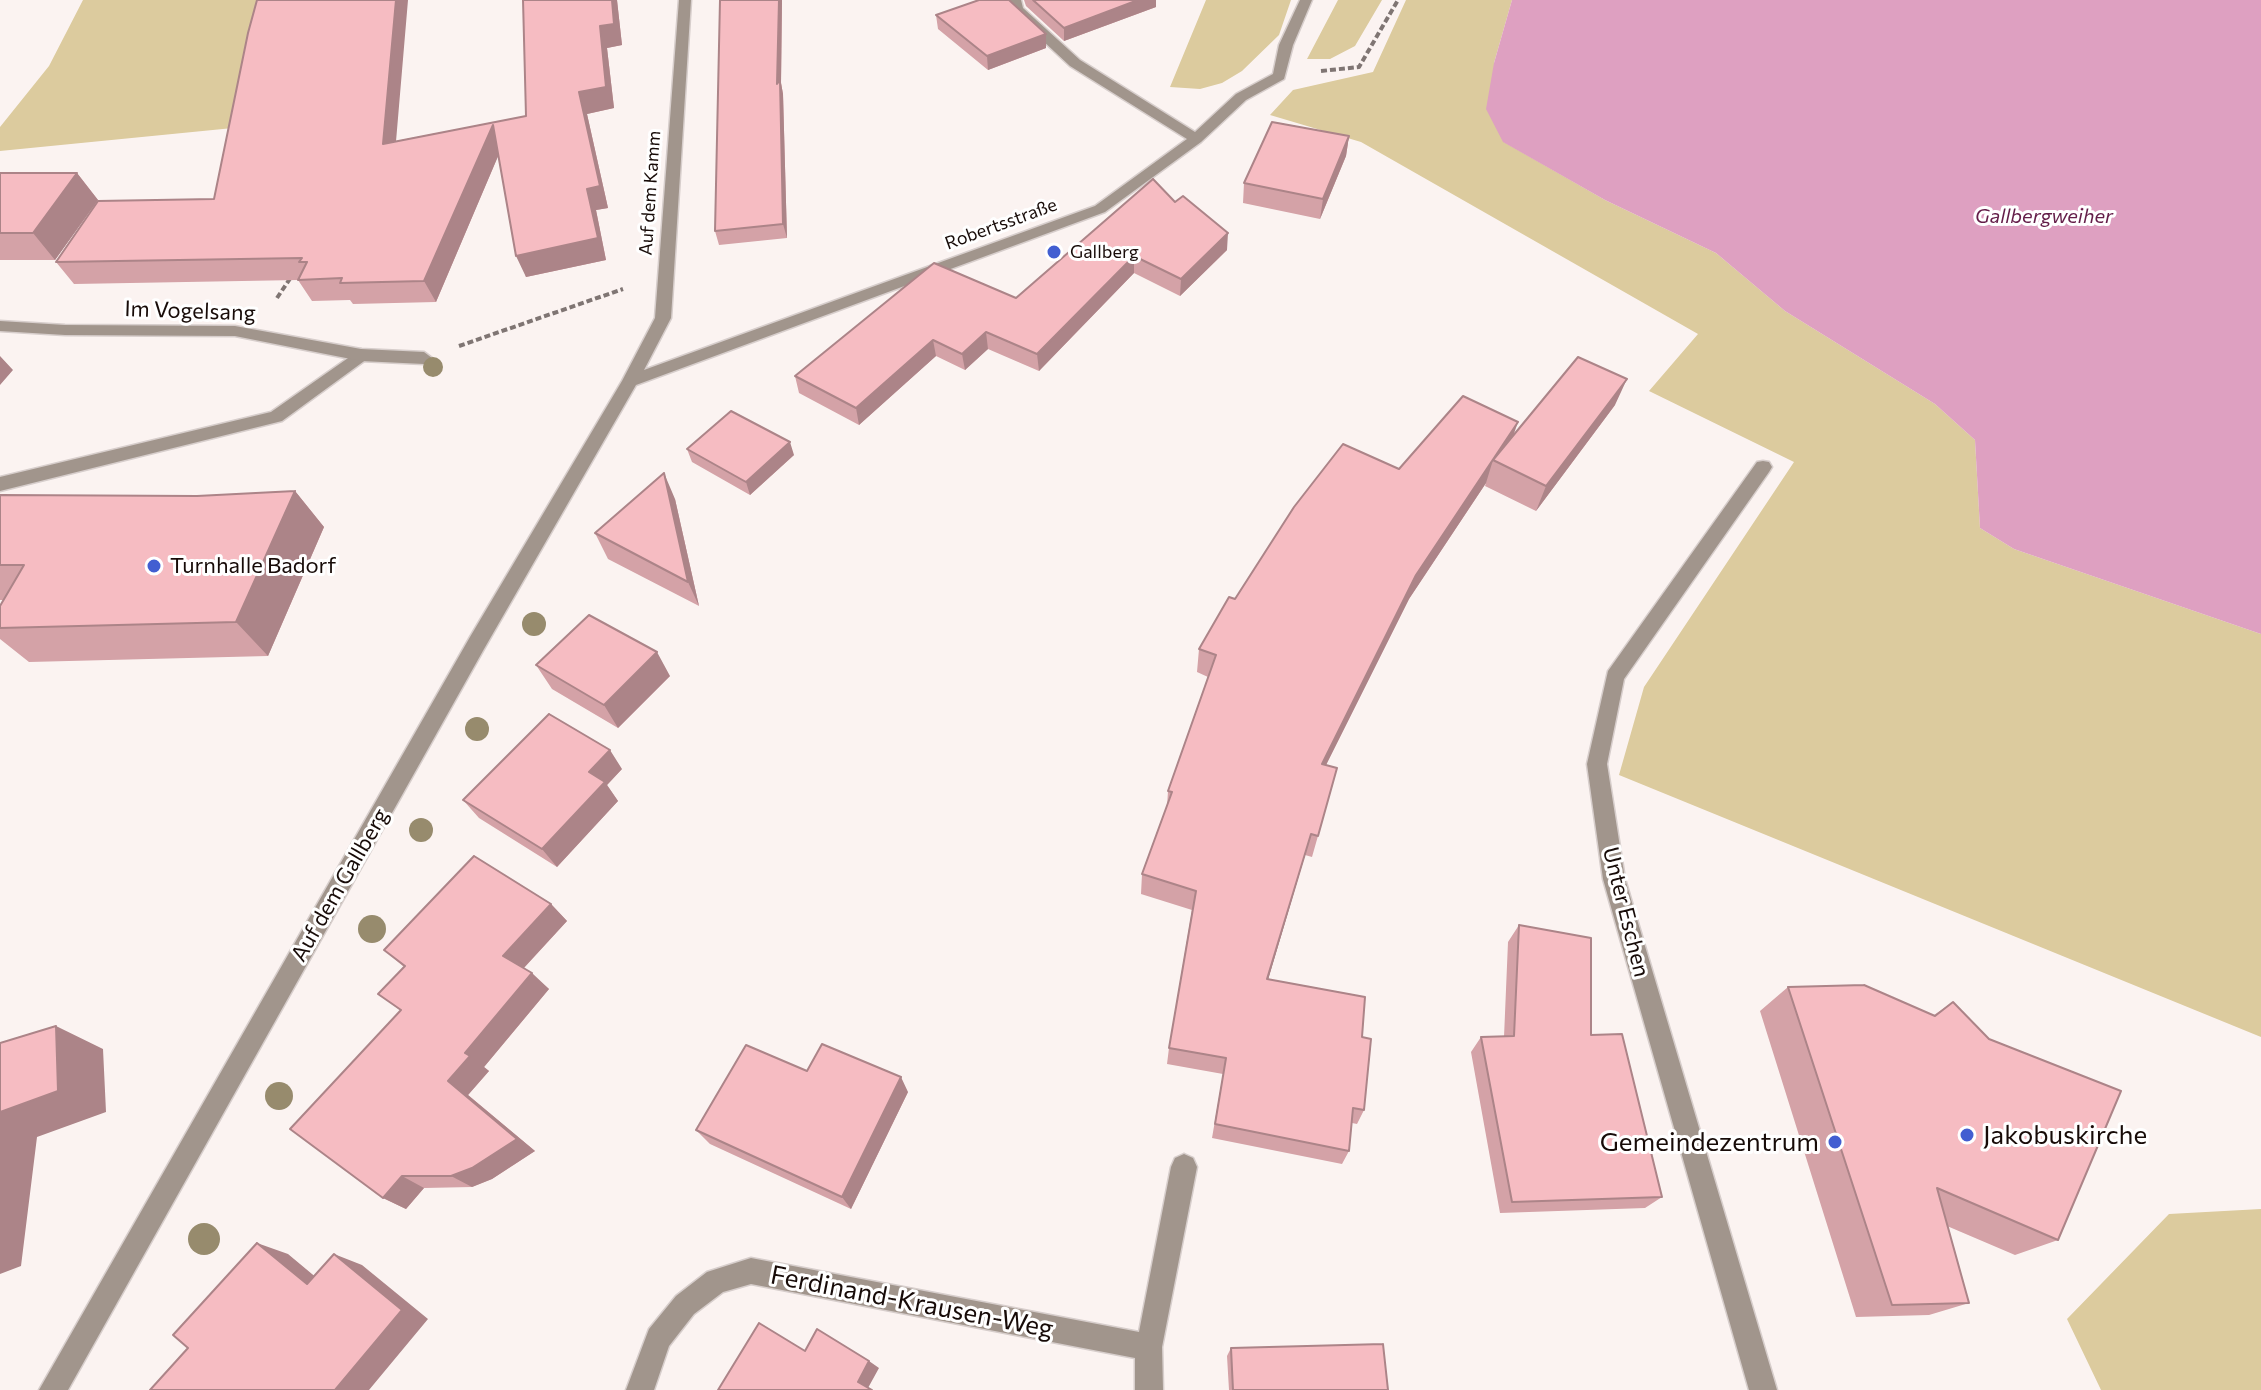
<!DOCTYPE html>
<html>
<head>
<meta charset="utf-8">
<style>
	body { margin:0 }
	canvas { display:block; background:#fbf3f1 }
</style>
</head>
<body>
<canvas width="2261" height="1390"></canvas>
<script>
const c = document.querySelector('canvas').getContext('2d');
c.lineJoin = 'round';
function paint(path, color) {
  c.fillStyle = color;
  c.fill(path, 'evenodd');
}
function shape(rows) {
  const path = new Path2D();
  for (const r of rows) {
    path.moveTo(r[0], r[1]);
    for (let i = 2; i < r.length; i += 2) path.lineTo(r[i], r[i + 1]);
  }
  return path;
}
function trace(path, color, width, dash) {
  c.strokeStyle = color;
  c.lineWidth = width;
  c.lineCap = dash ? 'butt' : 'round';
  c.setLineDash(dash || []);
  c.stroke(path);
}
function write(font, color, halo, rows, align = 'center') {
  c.font = font + ' Commissioner,sans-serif';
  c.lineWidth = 6;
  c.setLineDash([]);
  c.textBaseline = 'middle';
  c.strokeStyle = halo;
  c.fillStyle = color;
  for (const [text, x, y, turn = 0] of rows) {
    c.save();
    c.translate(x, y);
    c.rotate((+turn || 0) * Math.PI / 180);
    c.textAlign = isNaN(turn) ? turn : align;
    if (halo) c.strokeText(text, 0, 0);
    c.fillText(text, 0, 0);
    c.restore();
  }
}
paint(shape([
	[83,0,257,0,233,128,0,151,0,127,49,66],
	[1206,0,1291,0,1279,35,1242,71,1222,83,1200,89,1170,87],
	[1338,0,1382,0,1355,46,1330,59,1307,59],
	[1406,0,1512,0,1494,63,1504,142,1605,200,1716,253,1785,311,1935,404,1975,440,1980,528,2014,549,2261,634,2261,1037,1619,775,1644,687,1794,462,1649,391,1698,334,1361,142,1270,115,1293,90,1373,72],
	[2261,1209,2261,1390,2101,1390,2067,1319,2169,1214]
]), '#dccb9e');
paint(shape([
	[1512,0,2261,0,2261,634,2014,549,1980,528,1975,440,1935,404,1785,311,1716,253,1605,200,1503,142,1486,109,1494,63]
]), '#dea0c1');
const lane = shape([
	[361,349,369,355,367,359,282,421,0,491,0,477,271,412,361,349]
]);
const street = shape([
	[679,0,691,0,671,318,644,370,1095,206,1187,139,1070,66,1012,12,1009,0,1021,0,1023,8,1080,60,1195,132,1236,94,1273,74,1279,45,1300,0,1312,0,1293,45,1284,79,1246,100,1201,142,1105,212,636,385,484,649,68,1390,39,1390,470,637,622,381,655,318,679,0],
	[0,321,65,325,235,326,361,349,424,352,432,358,424,364,361,361,235,336,65,335,0,331,0,321],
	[1763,461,1769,462,1772,467,1769,472,1624,679,1607,764,1625,879,1777,1390,1749,1390,1603,879,1587,764,1608,671,1757,462,1763,461],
	[1184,1154,1193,1158,1197,1167,1162,1347,1163,1390,1135,1390,1135,1358,751,1284,723,1292,694,1314,669,1346,654,1390,626,1390,649,1329,676,1296,707,1272,751,1258,1139,1332,1171,1167,1175,1158,1184,1154]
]);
trace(lane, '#d7cecc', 3);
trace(street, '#d7cecc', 3);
trace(shape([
	[1321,71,1359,67,1398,0],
	[277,298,291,277],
	[459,346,623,289]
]), '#7f7573', 4, [6, 3]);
paint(lane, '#a1958c');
paint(street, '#a1958c');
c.fillStyle = '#978b6d';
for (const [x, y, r] of [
	[433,367,10],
	[534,624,12],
	[477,729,12],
	[421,830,12],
	[372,929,14],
	[279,1096,14],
	[204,1239,16]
]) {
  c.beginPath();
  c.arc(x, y, r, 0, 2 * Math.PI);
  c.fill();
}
paint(shape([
	[523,0,617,0,622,45,607,48,614,108,587,114,608,208,596,210,606,260,526,277,498,156,436,302,353,304,350,300,312,301,298,280,74,284,56,262,214,199,396,141,526,116],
	[782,0,781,83,783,94,787,238,719,245,715,231],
	[1024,0,1156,0,1156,7,1064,41,1026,6],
	[936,15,1046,48,988,70,938,29],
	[1349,136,1346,156,1320,219,1243,203,1244,183],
	[0,173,77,173,98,200,55,260,0,260],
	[1175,202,1227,250,1180,296,1134,273,1039,371,988,349,965,370,936,356,859,425,799,393,795,376,1016,298],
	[1615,405,1536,511,1485,486,1486,483,1409,599,1326,765,1331,790,1312,857,1305,855,1268,979,1362,1037,1364,1110,1357,1124,1352,1123,1349,1151,1342,1164,1212,1138,1223,1074,1167,1064,1169,1048,1192,910,1141,894,1142,874,1167,807,1168,791,1208,677,1197,672,1199,649,1235,599,1399,469],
	[687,449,794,455,750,495,692,462],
	[295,491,324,527,268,656,29,662,0,639,0,606,4,600,0,600,0,495,197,496],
	[675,499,699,606,608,559,595,533],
	[536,665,670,676,618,728,552,689],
	[622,769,607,785,618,801,557,867,479,818,463,800],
	[551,904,567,921,524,968,549,989,484,1067,489,1071,468,1095,535,1151,492,1179,472,1187,424,1188,406,1209,383,1198,400,1010,378,994,404,967,384,950],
	[1519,925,1591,1035,1662,1197,1645,1208,1500,1213,1471,1052,1481,1037,1504,1037,1508,942],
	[1788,987,1934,1015,1953,1002,2058,1240,2015,1255,1947,1226,1969,1303,1929,1315,1856,1317,1760,1011],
	[807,1071,908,1092,851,1209,710,1144,696,1130],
	[1231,1348,1388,1390,1229,1390,1227,1356]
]), '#d4a2a7');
paint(shape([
	[396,0,408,0,394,165,383,144],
	[612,0,617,0,622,45,607,48,614,108,587,114,608,208,596,210,606,260,526,277,516,256,587,189,579,92,600,26],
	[779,0,782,0,781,83,783,94,787,238,783,224,777,84],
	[1138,0,1156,0,1156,7,1064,41,1064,28],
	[1046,34,1046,48,988,70,987,56],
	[493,125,502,147,436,302,424,281],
	[1349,136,1346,156,1320,219,1323,199],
	[77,173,98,200,55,260,33,233],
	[1228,233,1227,250,1180,296,1181,279],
	[1134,256,1134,273,1039,371,1037,354],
	[986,332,988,349,965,370,962,354],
	[933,340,936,356,859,425,856,408],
	[0,356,13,370,0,385],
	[1627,379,1615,405,1536,511,1546,486],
	[1518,422,1509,448,1493,460,1486,483,1409,599,1316,785,1322,764,1416,575],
	[790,442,794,455,750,495,746,482],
	[664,473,675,499,699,606,688,582],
	[295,491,324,527,268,656,236,622],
	[657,652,670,676,618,728,604,705],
	[610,750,622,769,607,785,618,801,557,867,542,849,589,772],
	[1311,834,1305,855,1263,997,1267,979],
	[551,904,567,921,520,972,503,956],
	[532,973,549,989,484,1067,489,1071,468,1095,535,1151,492,1179,472,1187,451,1176,448,1081,465,1053],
	[56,1026,103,1049,106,1112,37,1137,21,1266,0,1274,0,1112],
	[901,1077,908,1092,851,1209,842,1197],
	[402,1176,424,1188,406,1209,383,1198],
	[257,1243,288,1254,336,1294,307,1284],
	[334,1254,362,1265,428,1319,369,1390,335,1390],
	[869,1361,879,1368,868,1388,858,1382]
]), '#ac8488');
const building = shape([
	[257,0,396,0,383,144,526,116,523,0,612,0,614,24,600,26,606,87,579,92,600,186,587,189,598,238,516,256,493,125,424,281,340,283,342,278,298,280,307,262,299,262,302,258,56,262,98,201,214,199,248,33,257,0],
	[720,0,779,0,777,84,780,80,783,224,715,231,720,0],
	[979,0,1009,0,1046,34,987,56,936,15,979,0],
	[1033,0,1138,0,1064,28,1033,0],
	[1272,122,1349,136,1323,199,1244,183,1272,122],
	[0,173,77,173,33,233,0,233,0,173],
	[1153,179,1175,202,1183,196,1228,233,1181,279,1134,256,1037,354,986,332,962,354,933,340,856,408,795,376,934,263,1016,298,1153,179],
	[1578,357,1627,379,1546,486,1493,460,1578,357],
	[1463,396,1518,422,1416,575,1322,764,1337,768,1318,836,1311,834,1267,979,1365,997,1362,1037,1371,1039,1364,1110,1353,1108,1349,1151,1215,1124,1226,1058,1169,1048,1196,891,1142,874,1172,792,1168,791,1216,655,1199,649,1229,597,1235,599,1294,507,1343,444,1399,469,1463,396],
	[731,411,790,442,746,482,687,449,731,411],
	[664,473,688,582,595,533,664,473],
	[295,491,236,622,0,628,0,606,24,565,0,565,0,495,197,496,295,491],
	[589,615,657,652,604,705,536,665,589,615],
	[549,714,610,750,589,772,605,782,542,849,463,800,549,714],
	[474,856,551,904,503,956,532,973,465,1053,470,1056,448,1081,517,1139,472,1168,451,1176,402,1176,383,1198,290,1129,401,1010,378,994,405,966,384,950,474,856],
	[1519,925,1591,938,1591,1035,1622,1034,1662,1197,1512,1202,1481,1037,1514,1036,1519,925],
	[1864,985,1935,1016,1953,1002,1989,1039,2121,1091,2058,1240,1937,1188,1969,1303,1892,1305,1788,987,1864,985],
	[56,1026,58,1091,0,1112,0,1043,56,1026],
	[822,1044,901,1077,842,1197,696,1130,746,1045,807,1071,822,1044],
	[257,1243,307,1284,334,1254,402,1310,335,1390,150,1390,188,1348,173,1335,257,1243],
	[759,1323,805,1351,817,1329,869,1361,858,1382,872,1390,718,1390,759,1323],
	[1383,1344,1388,1390,1233,1390,1231,1348,1383,1344]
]);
paint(building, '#f6bcc2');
trace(building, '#ac8488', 2);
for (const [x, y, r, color] of [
	[1054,252,8,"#425ed1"],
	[154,566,8,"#425ed1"],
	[1967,1135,8,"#425ed1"],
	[1835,1142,8,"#425ed1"]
]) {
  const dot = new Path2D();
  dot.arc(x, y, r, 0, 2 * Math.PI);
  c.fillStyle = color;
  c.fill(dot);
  trace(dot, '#fff', 3);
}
write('18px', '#170b08', '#fff', [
	["Auf dem Kamm",650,193,-86],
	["Robertsstraße",1001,224,-20]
]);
write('18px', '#170b08', '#fff', [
	["Gallberg",1070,252]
], 'left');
write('italic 20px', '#641d49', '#fff', [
	["Gallbergweiher",2044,216]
]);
write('22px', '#170b08', '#fff', [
	["Im Vogelsang",190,311,2],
	["Auf dem Gallberg",340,885,-60],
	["Unter Eschen",1626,912,76]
]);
write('22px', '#170b08', '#fff', [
	["Turnhalle Badorf",170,566]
], 'left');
write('26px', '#170b08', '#fff', [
	["Jakobuskirche",1983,1135],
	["Gemeindezentrum",1819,1142,"right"]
], 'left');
write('26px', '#170b08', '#fff', [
	["Ferdinand-Krausen-Weg",912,1302,11]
]);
</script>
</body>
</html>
